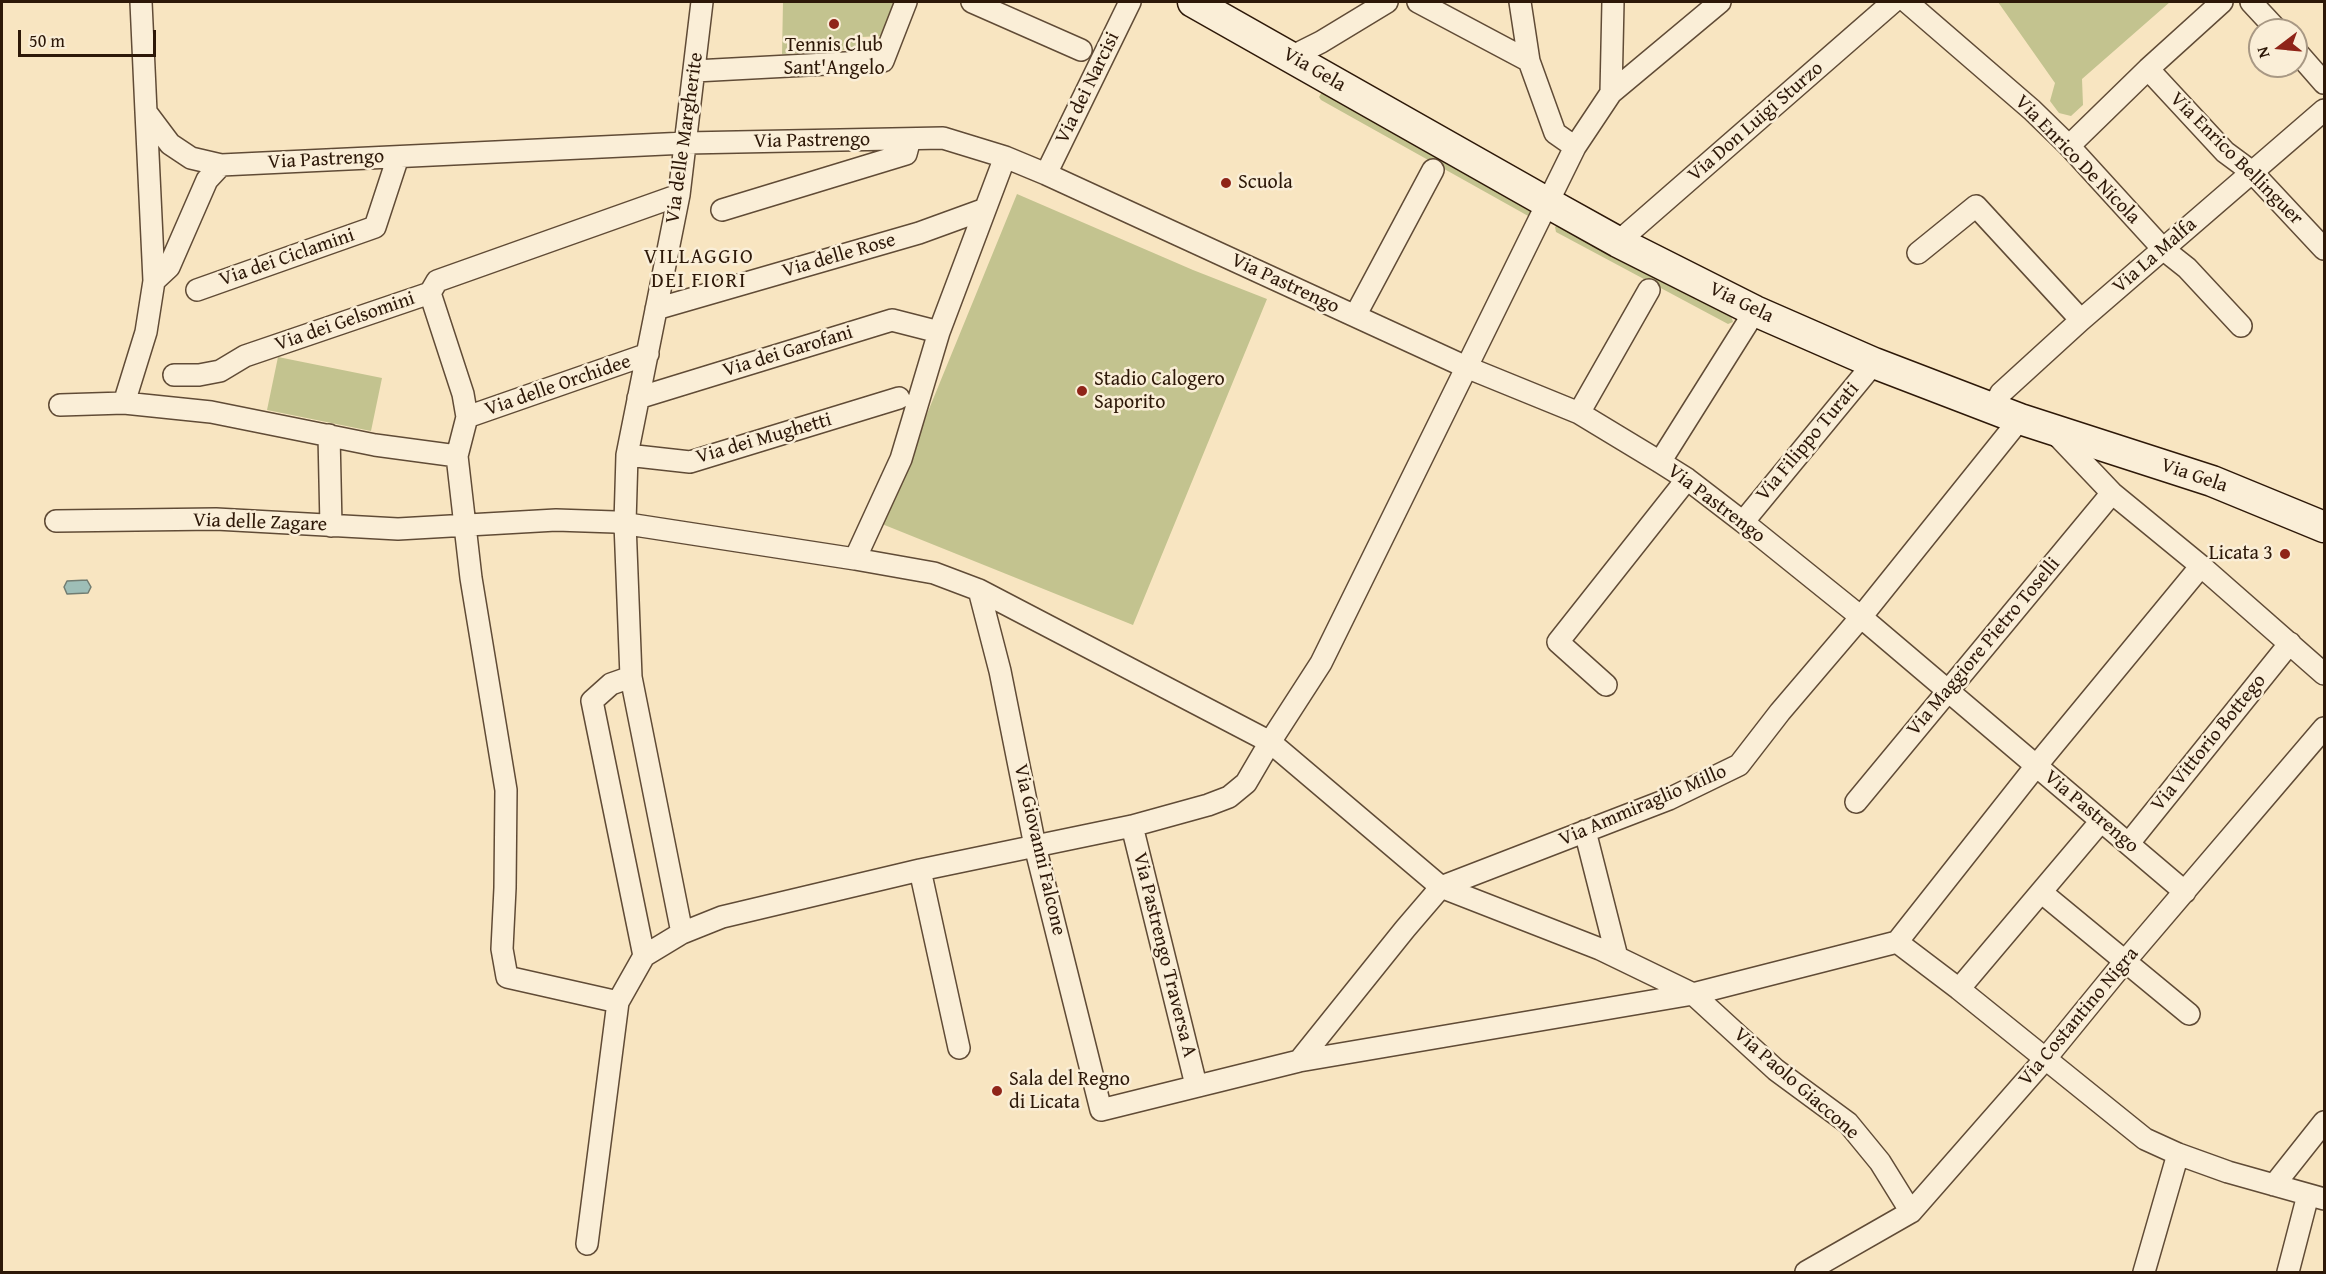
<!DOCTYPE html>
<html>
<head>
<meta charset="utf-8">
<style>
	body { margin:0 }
	#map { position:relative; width:2326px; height:1274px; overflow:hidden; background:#f8e5c1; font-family:"Gentium Book Plus",serif }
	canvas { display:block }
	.frame { position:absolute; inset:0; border:3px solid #2d1808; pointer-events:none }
	.north { position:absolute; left:2248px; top:18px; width:60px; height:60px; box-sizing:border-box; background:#faeed7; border:2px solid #a89884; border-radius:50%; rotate:254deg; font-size:16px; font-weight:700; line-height:24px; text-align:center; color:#2d1808 }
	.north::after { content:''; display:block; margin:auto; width:21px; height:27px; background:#8f2418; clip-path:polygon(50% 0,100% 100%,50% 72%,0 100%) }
	.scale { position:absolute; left:18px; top:30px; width:138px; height:27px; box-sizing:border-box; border:3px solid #2d1808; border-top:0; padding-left:8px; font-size:18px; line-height:21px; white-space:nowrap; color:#2d1808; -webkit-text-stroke:4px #faeed7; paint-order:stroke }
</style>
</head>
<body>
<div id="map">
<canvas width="2326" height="1274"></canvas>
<div class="frame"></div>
<div class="north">N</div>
<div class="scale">50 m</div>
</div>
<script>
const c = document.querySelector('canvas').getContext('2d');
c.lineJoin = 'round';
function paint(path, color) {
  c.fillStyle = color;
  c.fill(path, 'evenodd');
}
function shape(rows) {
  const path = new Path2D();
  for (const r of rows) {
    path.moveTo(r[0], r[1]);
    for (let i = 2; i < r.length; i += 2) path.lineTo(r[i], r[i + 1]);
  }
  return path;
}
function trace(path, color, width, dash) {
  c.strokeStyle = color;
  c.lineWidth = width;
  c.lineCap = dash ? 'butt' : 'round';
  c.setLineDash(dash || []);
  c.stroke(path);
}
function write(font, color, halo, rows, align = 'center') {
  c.font = font + ' "Gentium Book Plus",serif';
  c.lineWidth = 5;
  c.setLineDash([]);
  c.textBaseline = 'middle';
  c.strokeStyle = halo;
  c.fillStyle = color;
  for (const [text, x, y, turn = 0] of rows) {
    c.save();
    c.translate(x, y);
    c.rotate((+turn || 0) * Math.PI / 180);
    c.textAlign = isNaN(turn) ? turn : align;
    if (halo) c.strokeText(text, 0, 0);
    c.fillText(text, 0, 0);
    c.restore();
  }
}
paint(shape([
	[783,2,896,2,880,36,862,37,862,49,782,54],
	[1998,2,2170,2,2082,79,2083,105,2071,116,2059,113,2050,101,2055,83],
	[1322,92,1534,210,1530,217,1321,100,1319,97],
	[1017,194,1193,270,1267,299,1133,625,882,524],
	[1557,225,1731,316,1733,322,1728,324,1556,232,1555,227],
	[278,357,382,378,371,431,267,410]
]), '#c3c38f');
const water = shape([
	[87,580,91,587,88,593,67,594,64,587,67,581,87,580]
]);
paint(water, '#9ebeb7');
trace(water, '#717c71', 1.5);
const minor = shape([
	[141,2,146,112,170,144,191,158,221,165,686,143,943,138,1005,157,1046,174,1466,367,1579,413,1660,462,1687,479,1743,522,1861,617,2185,892],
	[972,2,1081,50],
	[1418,2,1529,61],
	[1520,2,1529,61,1555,133,1575,147],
	[1907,2,2032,110,2069,146,2163,249,2187,268,2241,326],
	[2251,2,2277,30],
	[2296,51,2324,83],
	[1291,57,1321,42,1387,2],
	[2148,69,2225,152,2252,172,2324,249],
	[695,71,883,61,906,2],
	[1611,93,1613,2],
	[2069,146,2148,69,2222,2],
	[1046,174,1130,2],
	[722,210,906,154,910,139],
	[1618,242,1893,2],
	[1918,253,1976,206,2081,320],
	[154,281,169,267,207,180,221,165],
	[197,290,375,227,398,157],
	[430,293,463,394,467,417,457,456,471,578,506,790,505,888,502,949,507,977,618,1002],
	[656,309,919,233,985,209],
	[1355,316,1433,170],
	[174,375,199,375,220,371,245,356,430,293,437,281,679,195],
	[638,398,892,320,939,332],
	[124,403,146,332,154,281,146,112],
	[60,405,124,403,211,412,375,445,457,456],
	[1993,408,2001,393,2081,320,2324,110],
	[1579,413,1649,290],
	[467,417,648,354],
	[2054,432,2112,493,2201,566,2324,674],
	[329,435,331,526],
	[627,455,690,462,899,398],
	[1660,462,1755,311],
	[56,521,216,519,398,529,556,520,615,522,855,559,934,573,979,590,1270,742,1441,887,1600,949,1693,994,1776,1070,1848,1123,1880,1162,1911,1212],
	[1743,522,1874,363],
	[855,559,901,459,939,332,1005,157],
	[979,590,1000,671,1035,846,1101,1110,1299,1061,1693,994,1897,942,1959,989,2145,1139,2178,1154,2228,1172,2324,1199],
	[631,677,611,684,592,701,644,956],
	[1606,685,1558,642,1687,479],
	[1856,802,2112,493],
	[1132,826,1196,1085],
	[1585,831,1617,957],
	[2129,843,2290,643],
	[920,870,959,1048],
	[2041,892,2189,1014],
	[682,933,631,677,625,523,627,455,679,195,702,2],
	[1897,942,2036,766,2201,566],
	[1959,989,2101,821],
	[1299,1061,1405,929,1441,887,1669,799,1739,765,1780,712,1861,617,2020,419],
	[2274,1185,2324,1122],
	[587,1244,618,1002,644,956,682,933,722,917,920,870,1132,826,1208,805,1229,797,1246,783,1270,742,1321,663,1575,147,1611,93,1720,2],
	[1806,1272,1911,1212,2046,1058,2126,960,2324,728],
	[2144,1272,2178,1154],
	[2288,1272,2308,1195]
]);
const secondary = shape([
	[1193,2,1548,203,1618,242,1755,311,1874,363,2020,419,2212,481,2324,527]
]);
trace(minor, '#604b36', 24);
trace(secondary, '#2d1808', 33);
trace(minor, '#faeed7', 21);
trace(secondary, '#faeed7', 30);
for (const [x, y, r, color] of [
	[834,24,6,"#8f2418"],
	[1226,183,6,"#8f2418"],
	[1082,391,6,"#8f2418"],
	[2285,554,6,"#8f2418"],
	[997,1091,6,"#8f2418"]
]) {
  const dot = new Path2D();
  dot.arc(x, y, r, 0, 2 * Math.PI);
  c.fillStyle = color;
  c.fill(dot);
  trace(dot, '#faeed7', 2);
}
write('20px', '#2d1808', '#faeed7', [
	["Tennis Club",834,46,"center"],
	["Sant'Angelo",834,69,"center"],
	["Scuola",1238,183],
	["Stadio Calogero",1094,380],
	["Saporito",1094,403],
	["Licata 3",2273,554,"right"],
	["Sala del Regno",1009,1080],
	["di Licata",1009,1103]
], 'left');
write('20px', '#2d1808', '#faeed7', [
	["Via Gela",1314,70,30],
	["Via dei Narcisi",1088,88,-64],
	["Via Don Luigi Sturzo",1756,122,-41],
	["Via delle Margherite",685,138,-82],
	["Via Pastrengo",812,141,-1],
	["Via Enrico Bellinguer",2236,159,45],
	["Via Pastrengo",326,160,-3],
	["Via Enrico De Nicola",2077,160,46],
	["Via delle Rose",839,256,-16],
	["Via La Malfa",2155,256,-41],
	["Via dei Ciclamini",287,258,-19],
	["Via Pastrengo",1285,284,25],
	["Via Gela",1741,303,26],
	["Via dei Gelsomini",345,322,-19],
	["Via dei Garofani",788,352,-17],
	["Via delle Orchidee",558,386,-19],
	["Via dei Mughetti",764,439,-16],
	["Via Filippo Turati",1808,442,-50],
	["Via Gela",2194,476,19],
	["Via Pastrengo",1716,504,37],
	["Via delle Zagare",260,523,2],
	["Via Maggiore Pietro Toselli",1984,647,-50],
	["Via Vittorio Bottego",2209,743,-51],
	["Via Ammiraglio Millo",1643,806,-23],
	["Via Pastrengo",2091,812,40],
	["Via Giovanni Falcone",1039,850,77],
	["Via Pastrengo Traversa A",1164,955,76],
	["Via Costantino Nigra",2079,1017,-50],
	["Via Paolo Giaccone",1796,1084,41]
]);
c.letterSpacing = '1.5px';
write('21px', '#2d1808', '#faeed7', [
	["VILLAGGIO",699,258],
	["DEI FIORI",699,282]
]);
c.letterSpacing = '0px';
</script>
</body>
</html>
